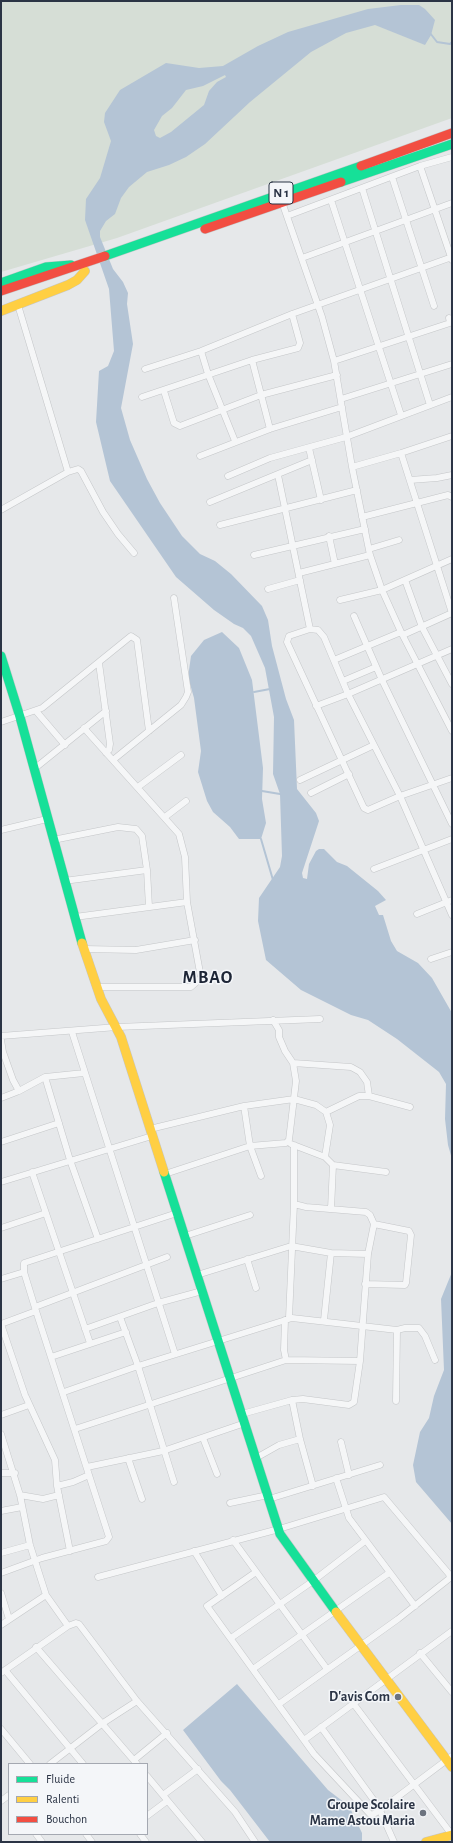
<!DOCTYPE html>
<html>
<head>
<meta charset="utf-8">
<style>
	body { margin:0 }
	#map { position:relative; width:453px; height:1843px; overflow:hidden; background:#e6e8ea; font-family:"Alegreya Sans",sans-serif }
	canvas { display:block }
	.frame { position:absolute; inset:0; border:2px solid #2b3445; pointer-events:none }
	.legend { position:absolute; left:8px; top:1763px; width:140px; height:72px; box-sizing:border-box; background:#f4f6f9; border:1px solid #a4a8b1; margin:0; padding:5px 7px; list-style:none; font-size:12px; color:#2b3445 }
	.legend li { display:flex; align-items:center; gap:8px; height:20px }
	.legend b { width:20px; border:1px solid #a4a8b1 }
</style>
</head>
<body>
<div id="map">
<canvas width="453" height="1843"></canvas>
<div class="frame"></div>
<ul class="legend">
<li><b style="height:5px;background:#16e098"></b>Fluide</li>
<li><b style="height:5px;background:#ffcf43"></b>Ralenti</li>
<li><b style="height:5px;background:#f24e42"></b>Bouchon</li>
</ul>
</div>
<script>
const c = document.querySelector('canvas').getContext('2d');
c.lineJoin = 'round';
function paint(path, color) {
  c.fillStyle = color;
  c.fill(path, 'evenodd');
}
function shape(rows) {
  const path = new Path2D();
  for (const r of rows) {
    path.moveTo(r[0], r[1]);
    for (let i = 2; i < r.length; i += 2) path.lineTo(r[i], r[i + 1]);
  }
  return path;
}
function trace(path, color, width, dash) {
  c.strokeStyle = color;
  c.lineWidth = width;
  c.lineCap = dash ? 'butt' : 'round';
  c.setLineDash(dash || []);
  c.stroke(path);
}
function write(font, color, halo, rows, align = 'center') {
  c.font = font + ' "Alegreya Sans",sans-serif';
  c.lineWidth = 3;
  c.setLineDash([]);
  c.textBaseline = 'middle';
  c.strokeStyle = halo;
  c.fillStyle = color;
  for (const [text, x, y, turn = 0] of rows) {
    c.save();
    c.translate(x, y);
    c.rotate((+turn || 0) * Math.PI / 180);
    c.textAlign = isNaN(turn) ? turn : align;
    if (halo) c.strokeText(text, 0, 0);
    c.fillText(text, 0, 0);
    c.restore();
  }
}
paint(shape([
	[1,1,452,1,452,118,117,238,1,272]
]), '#d6ded6');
paint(shape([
	[401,5,419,5,425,9,435,20,431,35,425,45,375,25,346,33,311,52,250,102,205,144,186,157,169,165,147,172,129,187,121,198,115,214,106,221,100,231,100,237,113,269,123,282,128,293,127,304,133,344,121,408,130,440,147,479,160,503,182,536,200,554,215,561,231,574,262,606,268,620,272,646,286,699,294,720,297,789,316,813,319,821,302,873,303,878,307,879,309,864,316,851,319,849,324,849,337,862,347,866,378,891,386,900,375,906,379,915,383,915,391,941,397,951,418,963,432,978,452,1013,452,1159,448,1145,445,1119,446,1084,439,1072,397,1039,368,1020,351,1015,301,990,266,960,258,921,259,898,280,867,282,856,280,794,273,774,274,717,265,668,251,636,243,628,234,624,214,610,176,577,110,481,96,422,99,371,108,366,114,351,109,289,85,220,86,199,100,178,111,141,104,122,105,113,120,90,166,63,199,68,223,66,258,46,288,32,368,9],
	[225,75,226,77,217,82,209,91,204,105,171,132,160,138,156,136,154,130,162,116,172,108,186,90,203,86],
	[222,632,239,648,252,680,263,768,262,799,266,823,261,839,239,839,230,827,213,812,207,801,198,772,201,751,194,698,188,677,191,656,204,640],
	[452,1272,452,1524,416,1482,413,1465,420,1432,429,1418,434,1396,444,1370,441,1299],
	[237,1684,328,1790,349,1806,362,1833,362,1842,270,1842,230,1790,221,1781,183,1730]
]), '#b4c4d5');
trace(shape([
	[430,33,437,42,450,44,452,42],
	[254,692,270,689],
	[262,791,280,794],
	[261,839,273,880]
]), '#b4c4d5', 2);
const street = shape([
	[420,166,452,260],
	[392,177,434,306],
	[362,188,430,405],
	[331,200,401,415],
	[282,202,322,317,334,361,352,467,370,555,382,590,401,632,452,731],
	[287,216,420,166,452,157],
	[302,258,452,203],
	[18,305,68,472],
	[201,351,208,374,235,441],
	[252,360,270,429],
	[334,361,450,323,449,318],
	[145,369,201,351,292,314,452,257],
	[164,391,174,423,180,426,261,395,337,375],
	[142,397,252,360,298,348,300,343,292,314],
	[341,399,452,364],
	[309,448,321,500],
	[401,453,452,613],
	[200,456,270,429,342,407],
	[352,467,401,453,452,436],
	[278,475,310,629,318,630,324,637,348,694,400,796,452,915],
	[228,476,270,458,346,437,452,397],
	[410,480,437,478,452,475],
	[210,502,312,460],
	[1,510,68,472,78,469,81,471,103,512,118,534,134,553],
	[362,517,448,495,452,497],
	[220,525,357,490],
	[329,536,335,564],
	[369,549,399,540],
	[254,555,365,529],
	[299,573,370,555],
	[405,580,422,627,452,684],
	[268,589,300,580],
	[340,600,382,590,452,559],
	[354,616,382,680,452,824],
	[310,629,289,636,287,642,364,808,368,810,400,796,452,778],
	[403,635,452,613],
	[334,660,401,632],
	[99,663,110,744,109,750,106,753],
	[343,681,376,667],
	[316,706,348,694,452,649],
	[36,711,65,745],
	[1,722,42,708,131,636,137,640,149,731],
	[84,728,179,834,185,857,187,902,201,978,191,987,97,987],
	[113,760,181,705,186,697,188,692,174,598],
	[34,769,106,711],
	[300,780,374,745],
	[138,787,181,755],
	[311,793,349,774],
	[165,817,186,801],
	[1,830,47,819],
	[53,840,118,827,136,829,142,836,147,870,64,881],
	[374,869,452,839],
	[147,870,149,907],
	[417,914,452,900],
	[75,917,187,902],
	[84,949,136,950,195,940],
	[431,959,452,952],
	[72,1032,175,1354],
	[1,1036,117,1027,320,1019],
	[1,1040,3,1052,13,1080,19,1091],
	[293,1063,351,1067,360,1072,367,1082,369,1096],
	[45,1077,70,1160,98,1239],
	[1,1098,19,1091,45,1077,84,1073],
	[244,1106,250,1146,261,1176],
	[326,1112,359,1096,369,1096,410,1107],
	[150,1129,244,1106,294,1099,316,1105,326,1112,330,1125,325,1157],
	[1,1142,59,1123],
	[291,1144,325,1157,333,1165,331,1209],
	[333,1165,386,1172],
	[32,1172,90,1343],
	[165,1174,250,1146,286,1143,289,1140,296,1081,293,1063,285,1051,279,1037,279,1030,273,1020],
	[1,1182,152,1136],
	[1,1228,46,1213],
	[185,1236,250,1215],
	[247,1259,256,1288],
	[197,1275,291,1246,331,1253,368,1254],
	[1,1279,24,1272],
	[365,1284,405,1285,406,1283,411,1235,409,1231,374,1224],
	[35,1307,167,1257],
	[120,1317,138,1366,174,1482],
	[289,1318,294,1204,294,1145],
	[285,1320,284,1350,286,1360],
	[324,1320,331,1253],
	[1,1324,25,1395,55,1460,57,1486,70,1551],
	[1,1324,36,1311],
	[85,1329,158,1303,202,1291],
	[51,1357,126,1332],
	[64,1392,138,1366,292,1318,397,1330,405,1328,419,1328,425,1336,435,1360],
	[292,1400,300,1439,313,1486],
	[396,1401,397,1330],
	[242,1414,292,1400,303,1399,349,1405,354,1402,360,1361,368,1254,374,1224,370,1215,366,1212,306,1207,294,1204],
	[1,1415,29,1405],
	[75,1429,286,1360,360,1361],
	[1,1434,20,1495,30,1545,46,1595,68,1626],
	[203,1438,217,1474],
	[341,1442,349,1475],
	[128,1458,142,1499],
	[256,1458,279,1445,300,1439],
	[87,1467,163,1451,245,1423],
	[1,1473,15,1473],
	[336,1478,349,1518,415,1606],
	[57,1486,73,1482,89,1475],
	[20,1495,43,1499,59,1495],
	[269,1499,380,1465],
	[230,1503,268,1495],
	[1,1511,22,1507],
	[233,1540,327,1669],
	[194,1551,222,1596],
	[1,1553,30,1545],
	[256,1572,207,1606,314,1754,370,1814,372,1815,380,1810,452,1756],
	[1,1573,42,1558,106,1541,109,1537,36,1311,24,1272,24,1263,177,1213],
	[98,1577,279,1529,384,1497,449,1574,450,1578],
	[1,1593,9,1619],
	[1,1625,46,1595],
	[231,1638,313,1581,365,1541],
	[36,1647,137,1764],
	[420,1653,452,1692],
	[253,1669,389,1573],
	[5,1670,83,1764],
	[1,1673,68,1626,76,1623,79,1624,137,1701,235,1812,255,1842],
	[353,1703,452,1835],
	[279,1704,398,1619,450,1578],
	[321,1727,378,1806,394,1842],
	[1,1729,30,1764],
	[304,1740,452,1631],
	[134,1760,167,1733],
	[50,1764,103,1723,137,1701],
	[147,1776,202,1842],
	[163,1795,198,1769],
	[1,1801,9,1795],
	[147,1816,167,1801],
	[36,1834,42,1842],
	[86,1834,92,1842],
	[140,1834,146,1842]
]);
const fast = shape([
	[341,182,452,144],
	[105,256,361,166],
	[1,283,46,267,71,265],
	[1,656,20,717,82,943],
	[164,1172,280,1534,336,1612]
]);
const slow = shape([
	[1,311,68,285,77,280,85,271],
	[82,943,101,999,121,1037,164,1172],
	[336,1612,452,1767],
	[426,1842,452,1835]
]);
const jam = shape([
	[361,166,452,133],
	[205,229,341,182],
	[1,291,105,256]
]);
trace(street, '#c4c6c8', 7);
trace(fast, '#c4c6c8', 10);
trace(slow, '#c4c6c8', 10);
trace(jam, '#c4c6c8', 10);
trace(street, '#f5f6f7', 6);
trace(fast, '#16e098', 9);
trace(slow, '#ffcf43', 9);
trace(jam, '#f24e42', 9);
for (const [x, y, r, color] of [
	[398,1697,4,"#6c737f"],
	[423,1813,4,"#6c737f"]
]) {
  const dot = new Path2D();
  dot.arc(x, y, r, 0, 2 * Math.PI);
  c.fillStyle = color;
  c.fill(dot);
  trace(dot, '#f4f6f9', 1.5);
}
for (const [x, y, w] of [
	[281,193,24]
]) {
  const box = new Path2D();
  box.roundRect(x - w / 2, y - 11, w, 22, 3);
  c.fillStyle = '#f4f6f9';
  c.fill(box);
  trace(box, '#2b3445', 1);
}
write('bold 13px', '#2b3445', null, [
	["N 1",281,193]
]);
write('bold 14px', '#2b3445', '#f4f6f9', [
	["D'avis Com",390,1697],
	["Groupe Scolaire",415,1805],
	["Mame Astou Maria",415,1821]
], 'right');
c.letterSpacing = '1px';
write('bold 18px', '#1d2536', '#f4f6f9', [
	["MBAO",208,978]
]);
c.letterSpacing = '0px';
</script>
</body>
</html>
